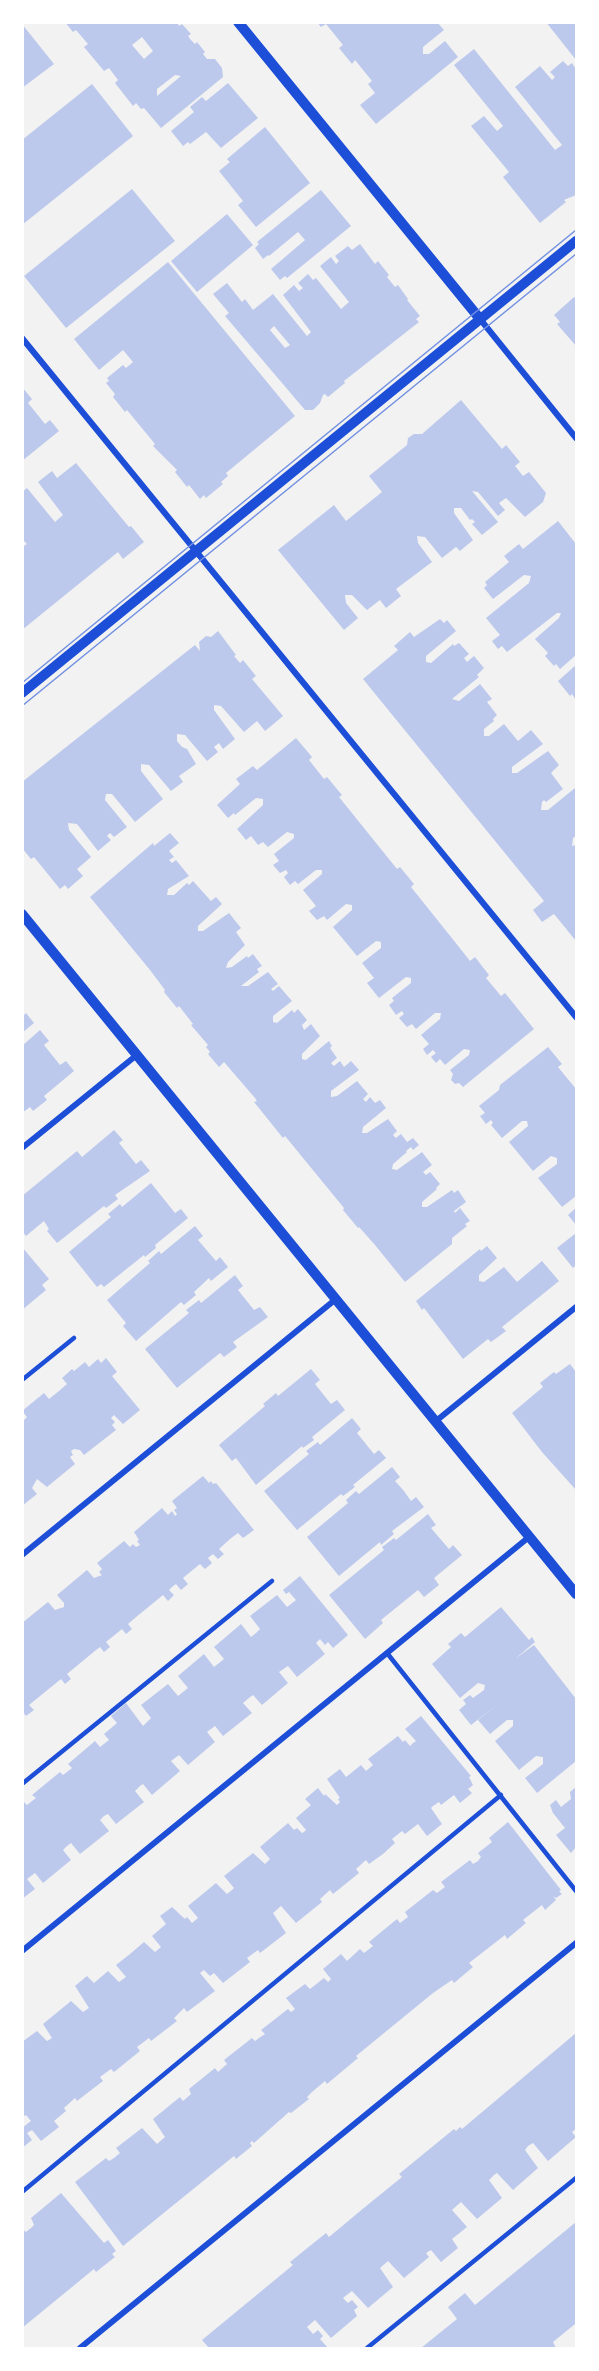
<!DOCTYPE html>
<html>
<head>
<meta charset="utf-8">
<style>
	body { margin:0 }
	#map { position:relative; width:599px; height:2371px; overflow:hidden; background:#f2f2f2; font-family:Inter,sans-serif }
	canvas { display:block }
	.frame { position:absolute; inset:0; border:24px solid #fff; pointer-events:none }
</style>
</head>
<body>
<div id="map">
<canvas width="599" height="2371"></canvas>
<div class="frame"></div>
</div>
<script>
const c = document.querySelector('canvas').getContext('2d');
c.lineJoin = 'round';
function paint(path, color) {
  c.fillStyle = color;
  c.fill(path, 'evenodd');
}
function shape(rows) {
  const path = new Path2D();
  for (const r of rows) {
    path.moveTo(r[0], r[1]);
    for (let i = 2; i < r.length; i += 2) path.lineTo(r[i], r[i + 1]);
  }
  return path;
}
function trace(path, color, width, dash) {
  c.strokeStyle = color;
  c.lineWidth = width;
  c.lineCap = dash ? 'butt' : 'round';
  c.setLineDash(dash || []);
  c.stroke(path);
}
paint(shape([
	[65,22,177,22,179,26,182,24,191,34,188,36,190,39,195,44,197,42,205,52,203,54,207,59,215,59,222,68,223,77,161,128,144,108,141,109,136,103,133,106,115,83,118,80,109,68,104,71,84,47,88,44,76,30,73,32],
	[142,37,153,51,144,59,132,45],
	[175,75,181,76,157,96,157,89],
	[317,22,437,22,444,30,423,47,423,54,429,54,445,41,458,57,376,124,360,105,375,93,368,84,372,81,355,60,352,64,339,48,343,45,326,24,321,27],
	[546,22,576,22,576,60],
	[22,24,54,64,22,88],
	[474,49,555,150,562,145,515,87,540,66,552,80,555,77,550,72,563,61,568,66,572,63,576,69,576,195,564,200,566,202,540,223,503,177,509,172,471,126,484,116,497,131,503,126,454,65],
	[228,83,258,118,221,148,206,132,190,144,188,142,183,146,171,131,194,112,190,107,202,97,206,101],
	[92,84,133,136,22,225,22,140],
	[265,127,310,183,256,227,238,205,243,201,219,171,230,162,227,159],
	[132,189,175,241,66,328,24,276],
	[321,190,351,226,287,278,285,276,280,280,271,269,305,240,298,232,269,256,268,255,263,259,255,248,259,244,257,242],
	[227,214,253,245,197,292,171,261],
	[360,244,375,264,378,261,389,275,387,277,395,287,398,285,408,299,407,300,420,316,416,319,419,322,344,381,345,383,328,397,325,394,323,395,320,403,313,410,305,410,225,316,229,313,213,294,227,283,242,302,245,299,253,310,273,294,307,336,311,332,283,295,294,285,299,291,303,288,298,283,308,274,313,280,316,278,341,309,349,302,320,266,331,257,336,264,339,261,335,256,348,246,352,250],
	[274,326,290,345,285,348,270,330],
	[168,262,295,416,226,473,228,476,221,482,223,484,206,498,204,495,200,499,189,485,187,487,175,472,177,470,153,446,155,444,127,410,125,412,113,397,115,394,106,383,109,381,107,378,123,365,126,368,133,362,123,350,99,370,74,339],
	[574,297,576,299,576,346,557,324,560,322,554,315],
	[22,387,32,399,28,403,37,414,45,424,50,420,59,431,22,461],
	[461,400,502,449,506,445,520,462,515,466,523,476,529,472,546,493,543,502,525,517,506,498,499,503,505,510,498,516,478,492,472,491,498,522,482,535,472,524,475,522,472,519,470,520,461,508,454,508,454,513,473,540,460,551,456,547,442,558,425,537,417,536,418,543,432,562,396,589,401,596,386,608,380,600,367,610,352,595,345,595,346,603,358,618,344,630,278,550,334,505,346,521,382,492,369,476,407,445,408,438,414,434,422,434],
	[76,463,129,527,131,526,144,542,123,559,118,552,22,630,22,547,27,544,22,539,22,492,27,488,55,522,63,515,38,482,52,471,57,478],
	[558,521,576,544,576,655,560,669,556,664,554,666,545,656,548,653,535,639,559,618,561,613,557,613,507,652,502,646,498,649,492,641,500,635,486,618,529,583,531,576,524,575,493,599,484,588,487,585,485,582,509,562,504,556,519,544,523,549],
	[440,619,444,623,447,620,456,631,426,656,426,662,431,663,453,644,454,646,459,643,469,654,464,658,467,662,474,656,484,668,477,675,479,677,452,699,459,701,480,684,492,699,487,702,497,715,493,719,494,721,484,729,484,736,489,736,504,724,518,741,531,730,543,744,512,767,512,773,517,773,548,751,559,765,551,773,563,789,546,802,544,800,542,802,541,810,548,810,575,788,576,790,576,836,573,838,572,846,576,845,576,941,554,914,542,922,533,910,544,901,363,679,398,650,394,646,410,632,414,637],
	[218,631,236,655,234,656,240,663,243,660,256,676,252,679,283,716,265,731,257,721,244,732,221,706,214,705,214,710,235,739,223,749,219,743,214,747,218,752,207,761,185,735,177,734,177,741,182,747,187,749,196,764,179,776,183,782,171,791,149,765,141,764,141,771,163,799,135,822,112,794,106,794,105,800,127,827,114,837,110,833,107,836,111,840,98,851,77,824,68,823,69,830,91,857,77,869,83,876,68,889,65,885,60,889,34,857,31,859,22,848,22,782,195,645,200,651,199,642,206,636,211,637],
	[576,665,576,700,572,694,570,696,558,681],
	[296,738,312,757,309,760,324,779,327,777,342,795,339,797,397,869,400,867,414,884,411,887,455,942,470,961,475,957,489,975,486,978,501,996,505,993,534,1029,463,1087,459,1083,455,1084,451,1080,453,1074,450,1070,469,1055,470,1050,464,1049,445,1065,440,1059,436,1063,431,1057,436,1053,433,1050,427,1055,423,1049,429,1044,421,1035,440,1019,441,1013,435,1013,416,1029,412,1024,407,1027,399,1018,404,1014,402,1011,396,1015,389,1005,394,1001,392,998,411,983,411,978,406,977,379,998,367,983,374,978,362,963,381,948,381,942,376,941,357,956,333,927,352,910,352,905,346,904,327,920,324,916,317,920,309,911,316,906,303,890,322,874,322,870,316,870,298,884,295,881,290,885,284,877,288,873,286,870,280,873,273,865,279,861,274,854,294,838,294,834,287,832,268,847,263,842,258,845,251,836,246,840,237,829,263,805,263,799,256,798,235,815,234,813,228,818,217,805,240,784,236,779,253,766,257,770],
	[170,833,179,843,169,851,174,857,169,860,172,863,176,860,189,876,168,889,167,895,174,895,187,883,189,885,193,881,211,901,216,897,222,904,198,926,198,931,203,931,229,913,241,928,236,932,245,945,228,962,226,968,232,967,247,956,248,958,253,954,262,966,257,969,259,972,241,986,248,986,268,972,278,984,271,989,273,991,279,986,292,1001,273,1016,273,1022,277,1023,292,1010,294,1013,298,1009,307,1020,302,1025,304,1030,311,1024,320,1036,302,1054,302,1059,306,1060,329,1041,332,1046,330,1048,337,1058,331,1063,334,1066,340,1061,344,1067,351,1061,359,1070,331,1091,331,1097,337,1096,357,1081,368,1094,363,1099,366,1102,370,1097,375,1103,380,1100,386,1108,363,1127,362,1133,367,1133,388,1119,397,1131,393,1135,396,1138,401,1134,407,1142,413,1138,419,1145,413,1150,411,1147,406,1151,407,1152,393,1164,392,1169,397,1170,422,1152,432,1165,423,1172,426,1175,430,1172,440,1184,436,1188,437,1189,422,1202,422,1207,427,1207,452,1190,454,1193,458,1190,466,1202,454,1211,455,1213,460,1208,470,1221,465,1224,467,1226,452,1238,452,1244,405,1282,375,1245,359,1227,358,1228,343,1210,344,1208,285,1136,283,1138,254,1102,257,1101,255,1098,224,1062,219,1067,208,1054,210,1052,206,1047,208,1045,191,1025,193,1024,179,1006,177,1008,164,992,165,990,150,970,90,897,153,843,154,846],
	[22,1013,24,1015,26,1013,34,1023,22,1033],
	[40,1030,49,1041,44,1045,60,1065,66,1061,74,1071,44,1096,47,1100,33,1111,30,1107,22,1113,22,1046],
	[548,1047,562,1064,558,1067,576,1089,576,1196,562,1207,538,1178,557,1164,557,1158,551,1156,533,1171,509,1142,528,1126,527,1121,522,1121,502,1138,491,1125,493,1123,491,1120,486,1124,480,1116,485,1113,479,1106,499,1090,500,1085],
	[114,1130,123,1140,119,1143,136,1164,141,1160,150,1171,115,1195,118,1199,106,1208,104,1206,57,1243,47,1231,49,1229,44,1221,26,1236,22,1231,22,1196,77,1151,82,1157],
	[151,1183,175,1213,181,1209,188,1218,155,1245,156,1248,145,1257,144,1255,104,1287,101,1284,97,1287,69,1252,111,1217,108,1214,120,1204,122,1207],
	[576,1208,576,1225,568,1215],
	[195,1226,203,1236,198,1240,216,1261,220,1257,228,1267,211,1281,209,1278,194,1292,196,1295,184,1305,181,1302,136,1341,123,1326,126,1323,107,1300,150,1263,148,1261,159,1251,161,1254],
	[576,1233,576,1265,573,1268,557,1248],
	[487,1246,497,1258,479,1275,479,1281,484,1282,504,1267,517,1282,542,1261,559,1281,502,1327,506,1331,491,1342,488,1339,463,1359,424,1308,422,1310,416,1301,480,1249,481,1251],
	[22,1247,49,1279,42,1285,46,1290,22,1310],
	[235,1275,243,1286,238,1290,254,1310,260,1307,268,1317,233,1342,237,1347,224,1357,220,1353,177,1388,145,1349,189,1313,186,1310,199,1300,201,1303],
	[106,1358,117,1372,112,1376,140,1410,123,1424,114,1415,111,1418,115,1422,112,1425,116,1430,84,1455,80,1450,74,1449,71,1451,73,1455,70,1457,75,1464,47,1487,37,1479,32,1488,37,1494,22,1506,22,1422,27,1417,22,1411,44,1393,49,1399,59,1391,67,1384,62,1378,72,1369,74,1371,85,1362,89,1367,98,1359,101,1363],
	[570,1364,576,1372,576,1490,542,1452,512,1413,543,1387,540,1383,554,1372,556,1374],
	[311,1369,320,1380,315,1384,331,1404,337,1400,345,1410,312,1437,314,1440,303,1448,302,1446,256,1485,236,1458,232,1461,219,1445,265,1406,263,1404,276,1393,278,1396],
	[352,1418,361,1429,357,1433,374,1454,379,1450,386,1458,353,1485,355,1487,343,1496,341,1494,297,1530,264,1491,309,1454,306,1451,318,1442,320,1445],
	[392,1467,400,1477,395,1481,404,1491,411,1501,416,1497,424,1507,392,1531,394,1534,381,1545,380,1542,339,1576,307,1537,348,1503,346,1500,356,1491,359,1494],
	[203,1476,209,1483,211,1481,213,1484,216,1483,254,1530,243,1538,238,1533,230,1539,219,1549,224,1554,218,1559,213,1554,208,1558,212,1563,205,1569,200,1564,183,1578,188,1584,181,1590,176,1584,172,1587,169,1590,174,1595,168,1601,163,1595,135,1618,128,1624,132,1629,126,1634,122,1629,106,1642,110,1647,104,1652,100,1647,96,1650,67,1674,71,1679,65,1684,61,1679,29,1705,34,1710,26,1716,22,1711,22,1633,24,1632,22,1623,48,1602,55,1610,64,1607,64,1603,57,1595,87,1570,94,1578,102,1575,99,1572,102,1569,97,1563,124,1541,130,1547,133,1544,136,1547,140,1545,137,1541,139,1540,134,1532,162,1508,168,1515,172,1511,175,1516,177,1514,174,1510,177,1508,172,1501],
	[428,1514,436,1525,431,1528,449,1549,453,1545,462,1555,434,1578,439,1585,424,1597,418,1590,381,1620,383,1623,365,1639,329,1595,384,1550,382,1547,394,1538,396,1540],
	[300,1576,348,1635,333,1648,328,1642,325,1645,320,1639,316,1643,325,1654,297,1677,288,1666,279,1672,288,1683,262,1705,253,1695,249,1698,243,1703,252,1713,223,1736,215,1726,207,1732,215,1742,188,1765,179,1755,171,1761,180,1771,152,1795,143,1784,140,1786,135,1791,144,1802,116,1824,108,1814,104,1816,100,1820,109,1831,80,1854,71,1843,67,1846,63,1850,71,1860,43,1883,35,1873,27,1879,35,1889,22,1899,22,1800,27,1805,36,1798,32,1795,60,1772,63,1775,67,1772,72,1768,68,1764,95,1741,100,1747,109,1740,104,1734,117,1723,111,1716,126,1703,143,1726,151,1718,141,1705,168,1684,178,1696,188,1688,178,1676,204,1654,214,1667,224,1659,214,1647,241,1624,251,1637,256,1633,260,1629,250,1616,277,1595,287,1607,291,1604,296,1600,289,1592,286,1594,283,1590],
	[501,1607,529,1640,532,1637,535,1642,515,1659,534,1645,576,1699,576,1761,537,1793,525,1778,543,1764,543,1757,536,1756,519,1770,495,1741,513,1726,513,1720,507,1720,490,1734,478,1720,498,1704,471,1725,459,1710,466,1704,463,1700,470,1695,473,1698,484,1690,485,1685,478,1683,460,1698,432,1664,451,1647,448,1644,461,1633,465,1637],
	[421,1716,471,1776,469,1777,473,1785,468,1789,472,1793,460,1803,454,1795,441,1805,439,1802,433,1806,431,1808,442,1824,427,1836,418,1824,405,1834,402,1831,392,1839,395,1843,383,1854,369,1864,366,1860,356,1869,359,1873,333,1894,330,1890,320,1899,322,1902,296,1923,281,1906,273,1913,286,1933,260,1953,258,1950,247,1958,250,1962,223,1983,214,1973,210,1976,204,1970,200,1973,215,1991,187,2012,184,2008,174,2018,177,2021,151,2041,149,2038,137,2047,140,2051,114,2072,111,2069,100,2077,103,2081,77,2101,75,2098,64,2108,66,2111,54,2121,59,2127,41,2141,32,2130,27,2133,32,2140,22,2148,22,2128,31,2121,26,2115,22,2117,22,2042,37,2031,47,2041,52,2038,43,2024,71,2001,83,2012,89,2008,75,1986,87,1976,94,1983,108,1971,119,1982,126,1977,116,1965,130,1954,144,1942,155,1952,161,1947,152,1936,166,1924,160,1916,172,1907,185,1919,187,1917,192,1923,198,1918,188,1906,216,1883,227,1894,232,1890,234,1888,224,1876,253,1853,265,1864,270,1859,260,1847,288,1823,294,1830,297,1828,302,1833,304,1832,306,1830,296,1818,311,1805,305,1799,318,1788,324,1796,325,1794,337,1805,340,1802,338,1799,340,1798,327,1779,340,1769,346,1777,361,1765,366,1771,373,1765,368,1759,398,1736,403,1742,405,1740,410,1746,413,1743,416,1741,405,1729],
	[576,1787,576,1847,571,1853,556,1835,565,1828,553,1813,550,1805,556,1800,561,1807,571,1799,570,1792],
	[508,1822,561,1890,559,1891,562,1894,556,1898,553,1896,556,1900,545,1910,542,1905,523,1920,526,1923,507,1939,505,1935,469,1963,473,1967,454,1983,452,1980,433,1993,356,2056,358,2058,327,2084,325,2081,312,2092,307,2097,309,2099,291,2113,289,2112,254,2143,252,2141,250,2143,252,2146,236,2159,234,2156,123,2246,75,2182,106,2158,109,2161,114,2158,120,2153,116,2148,142,2128,157,2144,165,2137,153,2119,180,2097,183,2101,191,2094,189,2089,215,2068,218,2072,227,2064,224,2060,252,2038,255,2041,259,2038,265,2034,261,2030,288,2009,291,2012,295,2009,286,1998,305,1984,310,1989,324,1978,328,1982,331,1979,323,1969,341,1954,347,1961,360,1949,364,1953,373,1946,369,1942,397,1919,400,1923,408,1917,405,1912,433,1890,437,1893,445,1887,441,1882,470,1860,473,1864,478,1861,481,1857,478,1853,492,1842,489,1838],
	[576,2033,576,2129,572,2132,576,2137,548,2161,533,2143,528,2146,525,2150,538,2168,513,2190,497,2173,494,2175,489,2180,502,2198,477,2219,461,2202,452,2210,467,2227,452,2239,458,2248,441,2262,431,2250,426,2253,429,2257,404,2278,388,2261,380,2268,393,2287,368,2308,352,2291,348,2294,343,2298,348,2303,352,2300,358,2307,354,2310,357,2316,331,2338,315,2320,307,2327,313,2334,318,2330,323,2336,320,2339,328,2348,209,2348,202,2340,293,2265,290,2262,326,2233,329,2237,365,2207,402,2177,399,2174,454,2129,456,2131,460,2127,462,2129],
	[61,2193,104,2243,108,2240,116,2251,112,2254,115,2257,96,2272,94,2269,22,2328,22,2229,26,2232,31,2228,34,2225,31,2218],
	[576,2222,576,2326,575,2324,553,2342,556,2348,421,2348,457,2319,448,2307,465,2293,475,2305]
]), '#bdc9ec');
trace(shape([
	[22,1380,74,1338],
	[387,1653,576,1891],
	[22,1784,272,1581],
	[22,2192,501,1795],
	[367,2348,576,2178]
]), '#1d4ed8', 4.5);
trace(shape([
	[480,319,576,438],
	[22,338,576,1017],
	[22,1148,138,1054],
	[436,1421,576,1307],
	[22,1555,336,1299],
	[22,1951,529,1537],
	[80,2348,576,1943]
]), '#1d4ed8', 6);
trace(shape([
	[238,22,480,319],
	[22,693,576,241],
	[22,914,576,1594]
]), '#1d4ed8', 10);
trace(shape([
	[22,683,576,230],
	[22,706,576,254]
]), '#7290e2', 1.5);
</script>
</body>
</html>
